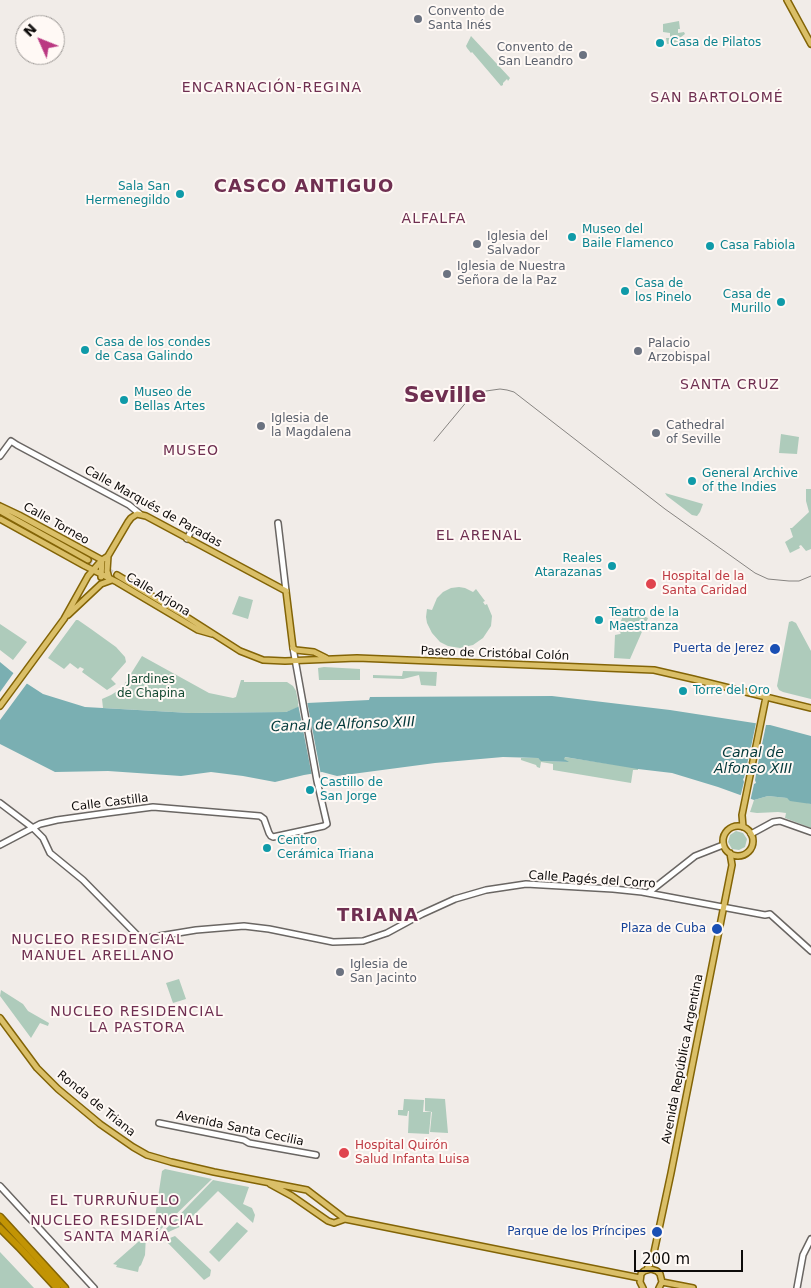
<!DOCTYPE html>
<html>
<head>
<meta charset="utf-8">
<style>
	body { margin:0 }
	#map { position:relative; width:811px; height:1288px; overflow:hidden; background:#f1ece8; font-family:"DejaVu Sans",sans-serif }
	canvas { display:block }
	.north { position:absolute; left:15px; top:15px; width:50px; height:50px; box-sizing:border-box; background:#fff9f5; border:1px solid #9e9a97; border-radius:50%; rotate:314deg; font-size:14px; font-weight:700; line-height:20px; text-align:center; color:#0d0b0a }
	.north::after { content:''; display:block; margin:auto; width:18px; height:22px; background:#ba3982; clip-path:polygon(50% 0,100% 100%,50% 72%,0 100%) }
	.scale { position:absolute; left:634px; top:1250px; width:109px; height:22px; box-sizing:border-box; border:2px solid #0d0b0a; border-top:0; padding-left:6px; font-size:15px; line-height:18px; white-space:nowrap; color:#0d0b0a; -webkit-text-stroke:4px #fff9f5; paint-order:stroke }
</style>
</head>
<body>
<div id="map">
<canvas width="811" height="1288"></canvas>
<div class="north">N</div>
<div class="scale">200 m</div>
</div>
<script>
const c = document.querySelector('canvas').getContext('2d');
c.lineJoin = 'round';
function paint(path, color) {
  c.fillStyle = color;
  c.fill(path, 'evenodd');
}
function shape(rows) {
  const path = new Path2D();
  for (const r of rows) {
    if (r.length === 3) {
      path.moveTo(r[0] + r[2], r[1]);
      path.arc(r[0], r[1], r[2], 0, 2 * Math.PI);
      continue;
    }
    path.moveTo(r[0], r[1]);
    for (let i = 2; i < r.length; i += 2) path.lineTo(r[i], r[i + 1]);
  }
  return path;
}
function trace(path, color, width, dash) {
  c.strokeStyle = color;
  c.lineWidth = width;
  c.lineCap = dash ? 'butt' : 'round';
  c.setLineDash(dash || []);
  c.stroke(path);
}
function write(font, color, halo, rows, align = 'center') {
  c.font = font + ' "DejaVu Sans",sans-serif';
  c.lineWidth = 4;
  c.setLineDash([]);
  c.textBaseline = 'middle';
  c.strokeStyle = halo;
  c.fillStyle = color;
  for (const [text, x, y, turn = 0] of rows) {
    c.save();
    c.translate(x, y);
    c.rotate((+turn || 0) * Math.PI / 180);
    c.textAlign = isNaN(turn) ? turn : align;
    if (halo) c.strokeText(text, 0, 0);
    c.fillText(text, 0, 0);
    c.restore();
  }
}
paint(shape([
	[679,21,680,29,678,29,678,33,684,32,685,34,681,37,682,41,667,44,666,38,670,38,670,33,663,32,663,24],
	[471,36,510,78,508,81,507,79,503,83,503,85,501,86,472,52,471,53,467,48,466,46],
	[781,434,799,437,797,454,779,453],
	[806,489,811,489,811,549,806,551,801,545,799,546,800,548,790,553,785,542,793,537,790,528,792,528,809,512,806,501],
	[665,493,703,504,700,512,697,516,692,515,667,496],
	[459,587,465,588,473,592,476,589,485,601,483,602,485,605,487,604,492,616,491,626,483,638,473,645,460,648,448,646,440,642,432,633,427,623,426,617,427,609,432,610,437,598,443,592,451,588],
	[239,596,253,600,248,619,232,614],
	[626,609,648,618,630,659,614,658,615,635,620,634,621,633,617,630],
	[76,620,78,620,91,629,116,647,125,657,126,662,111,679,116,684,107,690,82,672,84,669,80,667,78,669,70,663,64,669,48,658],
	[792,621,796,623,811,651,811,699,783,692,779,690,777,686,789,622],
	[0,624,27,642,13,660,0,650],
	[142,656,209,693,233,698,236,697,241,680,244,680,244,682,287,682,293,686,296,691,299,707,286,712,190,713,103,708,102,699,111,695,122,688],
	[324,667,360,669,360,680,319,680,318,668],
	[403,671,437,672,436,686,421,685,419,675,403,679,373,678,373,675,402,676],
	[564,757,638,768,638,770,633,770,631,783,553,770,553,764,541,762,540,768,537,767,536,765,521,760,521,758,538,758,542,761,567,762,564,759],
	[768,796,787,798,811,804,811,828,785,818,786,813,778,812,757,813,750,812,754,800],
	[736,831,743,833,747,839,745,847,739,850,732,849,728,842,730,835],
	[179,979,186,999,173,1003,166,983],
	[1,990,23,1004,28,1011,49,1023,48,1026,40,1023,31,1038,0,996],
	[425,1098,445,1099,448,1133,430,1132,432,1112,425,1111],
	[404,1099,424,1100,423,1112,431,1112,429,1134,408,1133,409,1111,408,1111,407,1116,398,1115,398,1110,403,1110],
	[165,1169,212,1179,159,1231,154,1224,162,1171],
	[213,1180,249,1187,243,1204,252,1208,255,1215,253,1223,218,1191,184,1225,164,1234,162,1233],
	[237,1222,248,1231,219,1262,209,1252],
	[146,1235,145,1255,141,1265,139,1267,138,1272,116,1267,117,1265,113,1264],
	[175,1236,211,1270,210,1276,204,1280,165,1240],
	[0,1252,34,1288,0,1288]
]), '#aecbbb');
paint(shape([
	[0,662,23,681,43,694,85,707,190,713,286,712,307,703,369,700,370,697,552,696,670,710,767,725,770,725,811,736,811,804,790,801,787,798,768,796,754,800,718,787,672,773,638,769,565,757,564,759,569,762,541,761,538,758,503,757,435,763,337,776,322,772,304,775,275,782,243,776,211,772,181,776,108,771,55,772,0,744]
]), '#7aafb2');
paint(shape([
	[15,671,28,682,0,720,0,692],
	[307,701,321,775,312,776,298,704],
	[755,720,768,723,766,725,761,749,762,750,760,753,755,780,756,783,754,784,750,802,740,798,744,782,743,779,744,778,750,751,749,748,751,747,756,723]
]), '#f1ece8');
trace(shape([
	[88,560,117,575]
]), '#cfcac7', 5, [5, 2.5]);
const secondary = shape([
	[0,456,11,441,17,445,129,505,140,514],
	[278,523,286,591],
	[187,539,191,531],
	[0,803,33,828,43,838,50,853,83,880,141,939,196,930,244,926,269,929,333,942,363,941,387,933,422,914,455,899,486,890,526,884,613,889,642,892,765,915,770,914,811,951],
	[751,834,773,822,780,821,811,832],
	[0,845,40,824,57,820,107,813,153,807,260,816,264,819,269,833,271,836,273,837,324,826,327,824,317,781,293,648],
	[648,893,695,856,723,845],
	[159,1123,244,1140,249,1143,316,1155],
	[0,1186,94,1288],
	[797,1288,803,1255,811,1239]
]);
const primary = shape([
	[787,0,811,44],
	[0,506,19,515,102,560],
	[0,511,88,560],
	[0,519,85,566,117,582,198,630,212,634],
	[117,575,179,612,240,651,263,660,285,661,357,658,654,670,693,679,811,708],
	[101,577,102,560],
	[109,578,107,571,108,556,128,522,131,518,137,514,146,516,286,591,293,648,296,650,314,652,326,658],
	[68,615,101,584,112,580],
	[0,706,64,619,88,576,102,560,108,556],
	[738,841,15],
	[743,827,742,815,766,697],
	[0,1018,37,1068,58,1089,100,1124,133,1147,147,1155,171,1162,214,1172,307,1190,345,1219,640,1278],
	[270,1184,292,1196,328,1221,334,1223,345,1219],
	[647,1269,653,1257,671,1173,732,865,730,853],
	[662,1282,693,1288],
	[643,1288,640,1282,641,1274,644,1271,651,1269,657,1271,660,1274,662,1282,659,1288]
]);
const highway = shape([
	[0,1217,65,1288],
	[0,1228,19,1247,57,1288]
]);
trace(secondary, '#6a6663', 8);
trace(primary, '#836406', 8);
trace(highway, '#836406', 9);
trace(secondary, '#fff', 5);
trace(primary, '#dabf68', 5);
trace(highway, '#c29404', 6);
trace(shape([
	[434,441,473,394,479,392,500,389,507,390,514,392,665,509,755,573,768,579,789,581,799,581,811,576]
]), '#878481', 1);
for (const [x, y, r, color] of [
	[418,19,5,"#6b7280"],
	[660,43,5,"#0f9aa8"],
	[583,55,5,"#6b7280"],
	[180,194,5,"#0f9aa8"],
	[572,237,5,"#0f9aa8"],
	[477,244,5,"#6b7280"],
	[710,246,5,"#0f9aa8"],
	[447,274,5,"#6b7280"],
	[625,291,5,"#0f9aa8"],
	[781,302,5,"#0f9aa8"],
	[85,350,5,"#0f9aa8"],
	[638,351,5,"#6b7280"],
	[124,400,5,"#0f9aa8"],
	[261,426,5,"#6b7280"],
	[656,433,5,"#6b7280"],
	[692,481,5,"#0f9aa8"],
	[612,566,5,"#0f9aa8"],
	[651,584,6,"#e0444e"],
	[599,620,5,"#0f9aa8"],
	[775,649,6,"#1a4fb4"],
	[683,691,5,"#0f9aa8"],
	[310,790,5,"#0f9aa8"],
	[267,848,5,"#0f9aa8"],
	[717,929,6,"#1a4fb4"],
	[340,972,5,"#6b7280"],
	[344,1153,6,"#e0444e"],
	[657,1232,6,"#1a4fb4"]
]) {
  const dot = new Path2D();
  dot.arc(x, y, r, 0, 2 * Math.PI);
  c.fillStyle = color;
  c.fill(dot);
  trace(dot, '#fff9f5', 2);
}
write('12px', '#5b616d', '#fff9f5', [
	["Convento de",428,12],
	["Santa Inés",428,26],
	["Convento de",573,48,"right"],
	["San Leandro",573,62,"right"],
	["Iglesia del",487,237],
	["Salvador",487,251],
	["Iglesia de Nuestra",457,267],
	["Señora de la Paz",457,281],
	["Palacio",648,344],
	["Arzobispal",648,358],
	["Iglesia de",271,419],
	["la Magdalena",271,433],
	["Cathedral",666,426],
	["of Seville",666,440],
	["Iglesia de",350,965],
	["San Jacinto",350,979]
], 'left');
write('12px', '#0d838f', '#fff9f5', [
	["Casa de Pilatos",670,43],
	["Sala San",170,187,"right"],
	["Hermenegildo",170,201,"right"],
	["Museo del",582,230],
	["Baile Flamenco",582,244],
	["Casa Fabiola",720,246],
	["Casa de",635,284],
	["los Pinelo",635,298],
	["Casa de",771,295,"right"],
	["Murillo",771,309,"right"],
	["Casa de los condes",95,343],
	["de Casa Galindo",95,357],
	["Museo de",134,393],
	["Bellas Artes",134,407],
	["General Archive",702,474],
	["of the Indies",702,488],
	["Reales",602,559,"right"],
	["Atarazanas",602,573,"right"],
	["Teatro de la",609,613],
	["Maestranza",609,627],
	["Torre del Oro",693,691],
	["Castillo de",320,783],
	["San Jorge",320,797],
	["Centro",277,841],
	["Cerámica Triana",277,855]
], 'left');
write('12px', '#0d0b0a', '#fff9f5', [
	["Calle Marqués de Paradas",153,507,29],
	["Calle Torneo",56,524,29],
	["Calle Arjona",158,595,31],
	["Paseo de Cristóbal Colón",495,654,2],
	["Calle Castilla",110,803,-7],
	["Calle Pagés del Corro",592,880,4],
	["Avenida República Argentina",683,1059,-79],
	["Ronda de Triana",96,1104,39],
	["Avenida Santa Cecilia",240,1129,12]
]);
write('12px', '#be3a42', '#fff9f5', [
	["Hospital de la",662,577],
	["Santa Caridad",662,591],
	["Hospital Quirón",355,1146],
	["Salud Infanta Luisa",355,1160]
], 'left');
write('12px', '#164399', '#fff9f5', [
	["Puerta de Jerez",764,649],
	["Plaza de Cuba",706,929],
	["Parque de los Príncipes",646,1232]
], 'right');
write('12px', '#144932', '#fff9f5', [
	["Jardines",151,680],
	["de Chapina",151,694]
]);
c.letterSpacing = '1px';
write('14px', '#6f2f51', '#fff9f5', [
	["ENCARNACIÓN-REGINA",272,88],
	["SAN BARTOLOMÉ",717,98],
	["ALFALFA",434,219],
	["SANTA CRUZ",730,385],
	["MUSEO",191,451],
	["EL ARENAL",479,536],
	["NUCLEO RESIDENCIAL",98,940],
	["MANUEL ARELLANO",98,956],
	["NUCLEO RESIDENCIAL",137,1012],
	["LA PASTORA",137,1028],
	["EL TURRUÑUELO",115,1201],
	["NUCLEO RESIDENCIAL",117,1221],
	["SANTA MARÍA",117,1237]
]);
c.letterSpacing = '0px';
write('italic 14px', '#03393b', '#fff9f5', [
	["Canal de Alfonso XIII",343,725,-2],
	["Canal de",753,753],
	["Alfonso XIII",753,769]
]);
c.letterSpacing = '1px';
write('bold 18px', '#6f2f51', '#fff9f5', [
	["CASCO ANTIGUO",304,187],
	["TRIANA",378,916]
]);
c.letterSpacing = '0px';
write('bold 22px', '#6f2f51', '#fff9f5', [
	["Seville",445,396]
]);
</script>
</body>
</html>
